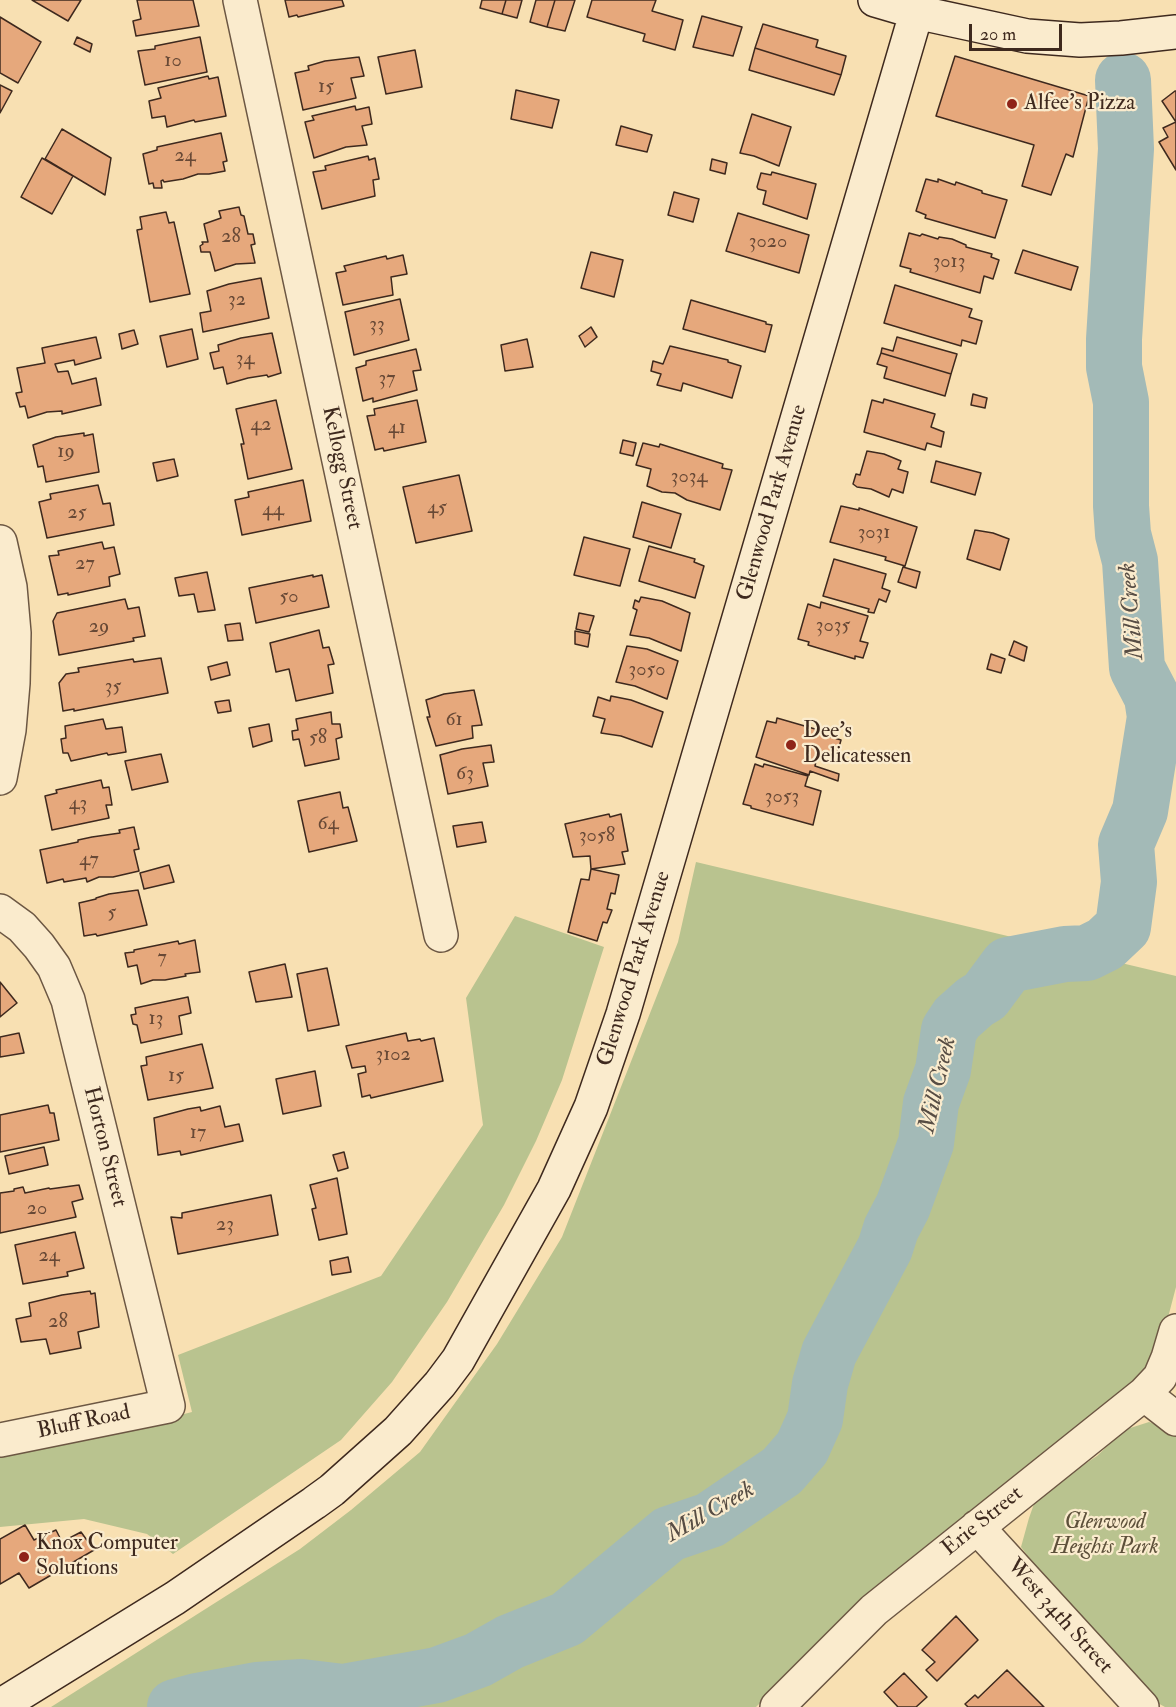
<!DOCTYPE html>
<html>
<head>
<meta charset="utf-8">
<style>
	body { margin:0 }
	#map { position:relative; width:1176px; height:1707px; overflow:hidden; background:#f8e0b2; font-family:"IM FELL Double Pica",serif }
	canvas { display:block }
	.scale { position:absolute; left:969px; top:24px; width:93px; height:27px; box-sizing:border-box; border:3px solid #3e291e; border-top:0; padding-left:8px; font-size:18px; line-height:21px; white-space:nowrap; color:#3e291e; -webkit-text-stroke:4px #faebcd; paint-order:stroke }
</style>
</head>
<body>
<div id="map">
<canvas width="1176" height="1707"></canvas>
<div class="scale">20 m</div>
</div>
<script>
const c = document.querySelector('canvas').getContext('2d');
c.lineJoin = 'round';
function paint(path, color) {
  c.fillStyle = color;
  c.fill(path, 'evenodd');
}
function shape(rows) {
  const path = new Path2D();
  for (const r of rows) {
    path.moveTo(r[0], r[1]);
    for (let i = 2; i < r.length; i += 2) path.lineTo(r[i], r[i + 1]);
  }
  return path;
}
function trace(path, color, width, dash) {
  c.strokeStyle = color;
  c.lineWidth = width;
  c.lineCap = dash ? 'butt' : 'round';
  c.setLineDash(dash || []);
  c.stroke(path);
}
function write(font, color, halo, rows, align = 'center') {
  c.font = font + ' "IM FELL Double Pica",serif';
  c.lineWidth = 4.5;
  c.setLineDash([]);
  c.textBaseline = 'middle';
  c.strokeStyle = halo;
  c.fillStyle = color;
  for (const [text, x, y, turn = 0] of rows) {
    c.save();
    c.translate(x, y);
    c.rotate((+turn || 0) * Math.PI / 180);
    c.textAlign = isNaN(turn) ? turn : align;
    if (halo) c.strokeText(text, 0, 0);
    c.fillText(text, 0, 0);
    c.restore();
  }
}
paint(shape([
	[696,862,1176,976,1176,1287,1160,1348,1144,1377,1021,1470,834,1631,756,1707,51,1707,300,1549,351,1510,420,1452,497,1344,562,1237,678,942],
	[515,916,604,947,562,1080,536,1141,504,1205,447,1302,392,1382,341,1440,173,1554,147,1534,84,1519,0,1527,0,1449,149,1423,192,1412,178,1355,381,1276,483,1125,466,998],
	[1149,1422,1163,1427,1176,1437,1176,1707,1165,1707,1154,1701,1117,1654,1039,1571,1021,1547,1029,1518,1040,1487,1071,1473,1097,1456,1124,1430]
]), '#b9c38f');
trace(shape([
	[175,1707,197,1701,257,1690,302,1687,343,1692,437,1675,478,1660,510,1642,567,1619,669,1534,710,1520,782,1471,802,1448,815,1419,820,1384,829,1353,885,1248,891,1229,903,1206,926,1143,931,1103,943,1070,949,1030,957,1018,975,1002,985,996,1008,965,1065,954,1087,953,1105,944,1123,927,1129,882,1126,844,1140,811,1155,717,1152,697,1137,668,1130,561,1123,534,1121,506,1121,402,1114,367,1114,339,1126,149,1123,80]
]), '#a3bab7', 56);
const building = shape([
	[32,0,81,0,68,21,32,0],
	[137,0,193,0,199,26,136,36,133,21,141,19,137,0],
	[285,0,342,0,344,6,298,17,297,15,289,17,285,0],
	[482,0,506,0,502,14,480,8,482,0],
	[506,0,522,0,517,18,502,14,506,0],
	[536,0,555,0,547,27,530,22,536,0],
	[555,0,575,0,565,31,547,27,555,0],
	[592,0,656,0,652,11,683,20,675,50,643,41,645,34,587,17,592,0],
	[702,16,742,27,733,56,693,47,702,16],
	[0,17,41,42,18,83,0,73,0,17],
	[763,24,818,40,816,47,846,56,841,75,755,48,763,24],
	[77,37,92,44,90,52,74,44,77,37],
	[200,37,207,72,145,85,138,51,155,49,155,46,200,37],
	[755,48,841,75,834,95,749,70,755,48],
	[415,50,422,87,386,94,378,57,415,50],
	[955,56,1089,96,1073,157,1066,154,1051,195,1022,186,1034,145,936,116,955,56],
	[359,57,364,76,351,78,356,98,303,110,295,73,309,70,308,66,325,61,359,57],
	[208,76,209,79,218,77,226,116,195,122,194,120,167,127,165,116,152,118,149,101,161,98,158,88,208,76],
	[0,85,12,91,0,113,0,85],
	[516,90,559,100,552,128,511,119,516,90],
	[1175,91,1176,91,1176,122,1162,101,1175,91],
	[355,106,356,110,369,107,372,124,362,126,367,145,346,147,314,158,305,122,314,120,312,116,355,106],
	[752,114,791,127,779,166,754,156,740,153,752,114],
	[1176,122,1176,170,1159,142,1168,137,1163,128,1176,122],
	[621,126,652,135,647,152,616,145,621,126],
	[62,129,111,158,105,195,45,159,62,129],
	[221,133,227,161,223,162,225,171,209,174,198,174,183,179,164,182,163,180,161,181,162,188,154,188,153,183,149,184,143,154,157,150,157,147,221,133],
	[368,156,369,160,375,158,379,179,373,180,375,196,322,209,313,172,326,170,325,166,368,156],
	[42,158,73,176,52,214,21,197,42,158],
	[712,159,727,163,725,174,710,170,712,159],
	[772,172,816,184,807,219,763,204,766,191,758,189,757,187,761,173,771,175,772,172],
	[926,179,938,182,938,179,955,185,956,182,982,191,982,193,1007,200,995,238,925,218,926,215,916,211,926,179],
	[674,192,699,199,693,222,668,215,674,192],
	[239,207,241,215,244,216,248,234,253,234,255,244,251,245,255,263,236,264,215,271,210,252,201,252,200,246,203,244,202,242,208,242,204,224,221,218,219,211,239,207],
	[166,212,169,223,174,222,190,294,150,302,137,230,142,229,140,217,166,212],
	[738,213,809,235,799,273,726,251,738,213],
	[909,233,920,236,922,234,938,239,939,237,952,239,966,245,966,247,992,254,991,257,999,260,993,279,984,276,980,293,910,272,911,269,900,266,909,233],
	[1023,250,1078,267,1071,290,1015,273,1023,250],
	[591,252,623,260,614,297,581,288,591,252],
	[403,255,407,274,391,277,393,295,343,305,336,273,346,271,344,266,386,256,387,259,403,255],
	[261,278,269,318,203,332,200,313,211,311,207,291,229,284,261,278],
	[895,285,972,309,969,317,982,321,976,344,962,340,961,346,884,323,895,285],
	[400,299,409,340,354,355,345,312,400,299],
	[691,300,766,322,766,324,772,325,765,352,683,329,691,300],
	[591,327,597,337,585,347,579,336,591,327],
	[192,329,198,359,167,367,160,336,192,329],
	[134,330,138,344,122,349,119,334,134,330],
	[272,333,281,373,268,377,267,375,248,378,227,384,223,367,214,369,210,353,219,351,218,345,241,338,272,333],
	[96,337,101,358,75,365,74,360,55,364,58,372,68,371,72,384,96,378,101,405,62,414,62,411,47,412,28,418,25,406,20,407,16,393,22,392,17,368,45,363,42,348,96,337],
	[897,337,957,354,951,374,881,353,882,348,893,351,897,337],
	[527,339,533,367,505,371,501,345,527,339],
	[670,346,728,360,728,362,741,366,732,398,683,383,681,391,657,385,661,374,651,371,653,361,663,364,670,346],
	[416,349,421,370,413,371,417,390,373,402,373,398,363,401,356,368,366,365,366,361,416,349],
	[881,353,951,374,945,396,884,378,887,367,877,364,881,353],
	[973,394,987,398,985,408,971,405,973,394],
	[884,399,935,414,931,427,944,432,941,447,927,443,925,450,864,432,872,400,883,403,884,399],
	[276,400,292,469,248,479,241,444,244,444,236,409,276,400],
	[417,400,426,442,384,451,383,448,375,450,367,416,375,415,374,409,417,400],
	[84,433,84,436,93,434,99,472,46,482,43,466,38,467,33,445,56,437,84,433],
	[623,440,636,443,633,456,620,453,623,440],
	[643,443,659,447,660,444,723,464,722,468,732,470,720,510,687,500,675,493,662,492,647,486,651,469,636,465,643,443],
	[867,451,884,454,901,461,898,469,908,472,903,493,892,489,889,497,871,489,857,487,853,484,856,474,860,475,867,451],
	[174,459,178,476,157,481,153,463,174,459],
	[936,461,981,473,975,495,931,482,936,461],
	[459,475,472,531,416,543,403,487,459,475],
	[303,480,311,521,242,535,235,500,249,497,248,492,303,480],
	[98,485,103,504,110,503,114,525,47,538,39,502,51,499,50,494,98,485],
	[642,502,681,514,671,548,633,537,642,502],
	[841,506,859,510,859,508,917,527,905,566,885,560,886,557,830,542,841,506],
	[975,530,993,533,1009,539,1000,570,967,559,975,530],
	[584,537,630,549,620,586,574,575,584,537],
	[102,542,104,549,114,547,120,574,109,577,110,586,68,595,68,593,58,595,49,556,59,555,58,551,102,542],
	[649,546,695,559,694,562,704,566,695,598,639,581,649,546],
	[834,559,886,574,882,588,890,591,886,602,879,599,874,613,868,612,869,609,823,596,834,559],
	[903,567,920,572,916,588,898,582,903,567],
	[207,572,215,610,198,612,194,594,179,596,175,578,207,572],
	[313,575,313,577,322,575,329,607,256,623,249,588,313,575],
	[641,597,662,601,690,613,681,651,649,638,630,635,637,610,633,608,635,600,639,602,641,597],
	[125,599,128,609,139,607,145,636,133,638,134,641,59,655,53,621,57,613,125,599],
	[821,602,868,616,860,641,868,643,863,658,855,656,855,659,808,645,809,642,798,639,808,604,820,608,821,602],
	[579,613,594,616,589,632,576,629,579,613],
	[240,623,243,640,228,641,225,625,240,623],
	[319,630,323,648,329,647,334,664,328,665,333,693,296,701,289,669,276,672,270,643,319,630],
	[575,631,590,634,588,647,575,644,575,631],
	[1014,641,1027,647,1024,661,1009,655,1014,641],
	[627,646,647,649,678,661,667,699,635,686,616,682,627,646],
	[991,654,1005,659,1001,673,987,669,991,654],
	[161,658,168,693,74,711,74,709,63,711,59,683,66,674,79,672,78,668,133,659,134,662,161,658],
	[227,662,230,675,211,680,208,667,227,662],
	[474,690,482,725,472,726,473,738,436,746,427,717,430,717,426,700,444,694,474,690],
	[611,696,631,700,663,712,652,747,621,736,601,733,605,719,593,716,598,697,610,701,611,696],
	[229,700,231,711,218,713,215,702,229,700],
	[331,712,332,724,340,724,342,737,336,739,339,759,305,766,299,739,293,740,292,731,298,730,296,719,331,712],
	[777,718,822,731,821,734,841,740,835,762,817,756,815,766,839,774,838,781,810,771,809,775,756,757,767,721,776,723,777,718],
	[103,719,106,729,122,727,126,752,108,755,107,753,71,761,68,753,63,753,61,739,66,738,65,726,103,719],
	[269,724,272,741,253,747,249,728,269,724],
	[491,745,494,762,483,763,488,786,448,794,440,755,462,749,491,745],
	[161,754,168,782,132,790,125,761,161,754],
	[755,764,763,767,764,764,808,776,805,786,821,791,813,825,751,808,751,806,743,804,755,764],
	[101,780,103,788,109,787,112,805,106,805,109,818,52,830,45,796,57,793,56,790,101,780],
	[340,792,343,808,348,807,357,841,309,852,298,801,340,792],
	[609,814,610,817,621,814,628,851,622,852,625,864,591,869,590,856,573,857,565,824,609,814],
	[482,822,486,842,457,847,453,826,482,822],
	[134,827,139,849,134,850,139,871,113,877,99,877,87,882,86,878,64,882,63,879,47,883,40,850,78,842,78,840,92,837,120,833,119,830,134,827],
	[169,865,174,882,144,889,140,873,169,865],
	[591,869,619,875,615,894,611,893,607,909,612,910,607,923,603,922,597,941,568,932,581,879,589,880,591,869],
	[138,890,147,925,97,936,96,934,84,936,79,903,96,899,96,898,109,894,138,890],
	[195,940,200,972,185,974,186,976,165,980,153,980,141,984,137,965,128,967,125,953,134,952,134,950,178,941,179,944,195,940],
	[285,964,292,997,256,1002,249,972,285,964],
	[327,968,339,1025,308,1031,297,974,327,968],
	[0,982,17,1003,0,1017,0,982],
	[188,997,191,1013,179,1016,182,1034,141,1043,137,1025,133,1024,131,1015,136,1014,135,1008,188,997],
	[19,1033,24,1053,0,1057,0,1037,19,1033],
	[406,1033,408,1041,420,1039,421,1041,434,1038,443,1081,371,1098,370,1095,362,1097,358,1074,366,1072,365,1066,352,1068,346,1046,406,1033],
	[202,1044,213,1088,148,1100,141,1066,147,1065,146,1057,202,1044],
	[315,1071,321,1106,283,1114,276,1079,315,1071],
	[48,1105,50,1113,54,1113,59,1140,0,1152,0,1115,48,1105],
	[220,1106,225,1127,239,1124,243,1141,181,1155,180,1151,158,1155,154,1118,188,1109,200,1107,201,1111,220,1106],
	[44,1147,48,1165,9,1174,5,1156,44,1147],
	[344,1152,348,1168,338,1171,333,1155,344,1152],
	[337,1178,347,1234,319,1240,312,1209,316,1208,310,1185,337,1178],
	[79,1185,83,1199,72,1202,76,1217,0,1233,0,1193,14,1191,14,1189,23,1187,25,1193,49,1188,50,1189,79,1185],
	[271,1195,278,1235,178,1254,171,1217,182,1218,182,1213,271,1195],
	[75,1232,84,1268,67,1272,68,1276,23,1284,15,1245,75,1232],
	[348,1257,351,1272,332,1275,330,1261,348,1257],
	[90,1291,91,1294,95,1293,99,1327,78,1332,81,1348,50,1354,46,1339,21,1342,16,1319,31,1316,29,1303,62,1295,90,1291],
	[25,1525,34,1540,56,1530,62,1542,81,1532,94,1550,29,1588,19,1573,0,1584,0,1539,25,1525],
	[956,1616,978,1640,937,1681,926,1670,935,1662,922,1650,956,1616],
	[1007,1670,1044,1707,968,1707,965,1704,975,1695,978,1698,1007,1670],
	[904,1673,927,1697,916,1707,898,1707,884,1692,904,1673]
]);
paint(building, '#e6a87c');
trace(building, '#3e291e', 1.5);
const street = shape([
	[240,0,441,935],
	[0,542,10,587,14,633,13,683,9,730,0,778],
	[0,911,22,927,39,946,54,967,68,1000,168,1406,0,1440],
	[1144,1394,1176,1419],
	[977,1527,1142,1707],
	[777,1707,874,1610,1144,1394,1160,1377,1168,1358,1176,1331]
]);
const secondary = shape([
	[875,0,916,12,1027,36,1080,40,1121,38,1176,32],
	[0,1706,175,1598,314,1503,332,1490,398,1431,440,1384,458,1360,554,1189,591,1107,623,1014,920,0]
]);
trace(street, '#6c5743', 36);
trace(secondary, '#3e291e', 36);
trace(street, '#faebcd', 33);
trace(secondary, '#faebcd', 33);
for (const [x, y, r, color] of [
	[1012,104,6,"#8f2418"],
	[791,745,6,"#8f2418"],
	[24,1557,6,"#8f2418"]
]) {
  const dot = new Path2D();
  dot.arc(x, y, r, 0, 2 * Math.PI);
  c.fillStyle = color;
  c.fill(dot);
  trace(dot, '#faebcd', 2);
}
write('20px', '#684936', null, [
	["10",173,62],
	["15",326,88],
	["24",185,157],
	["28",231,238],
	["3020",768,243],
	["3013",949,263],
	["32",237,301],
	["33",377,326],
	["34",245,360],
	["37",387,380],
	["42",261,426],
	["41",397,429],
	["19",66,453],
	["3034",689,478],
	["45",437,509],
	["44",273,511],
	["25",77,514],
	["3031",874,534],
	["27",85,565],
	["50",289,598],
	["3035",833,627],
	["29",99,628],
	["3050",647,671],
	["35",113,688],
	["61",454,721],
	["58",318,739],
	["63",465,775],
	["3053",782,798],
	["43",78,805],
	["64",328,825],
	["3058",597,837],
	["47",89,861],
	["5",112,914],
	["7",162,959],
	["13",156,1020],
	["3102",393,1056],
	["15",176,1077],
	["17",198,1134],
	["20",37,1210],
	["23",225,1226],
	["24",49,1257],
	["28",58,1323]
]);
write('22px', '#3e291e', '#faebcd', [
	["Alfee's Pizza",1024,104],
	["Dee's",803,732],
	["Delicatessen",803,757],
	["Knox Computer",36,1544],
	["Solutions",36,1569]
], 'left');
write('22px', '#3e291e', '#faebcd', [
	["Kellogg Street",341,468,78],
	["Glenwood Park Avenue",773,503,-74],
	["Glenwood Park Avenue",635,969,-73],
	["Horton Street",104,1147,76],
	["Bluff Road",84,1423,-12],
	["Erie Street",983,1522,-39],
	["West 34th Street",1059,1617,48]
]);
write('italic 22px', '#5d503a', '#faebcd', [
	["Glenwood",1105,1523],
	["Heights Park",1105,1548]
]);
write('italic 24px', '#574d44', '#faebcd', [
	["Mill Creek",1133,611,-95],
	["Mill Creek",939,1085,-77],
	["Mill Creek",711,1513,-30]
]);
</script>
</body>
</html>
